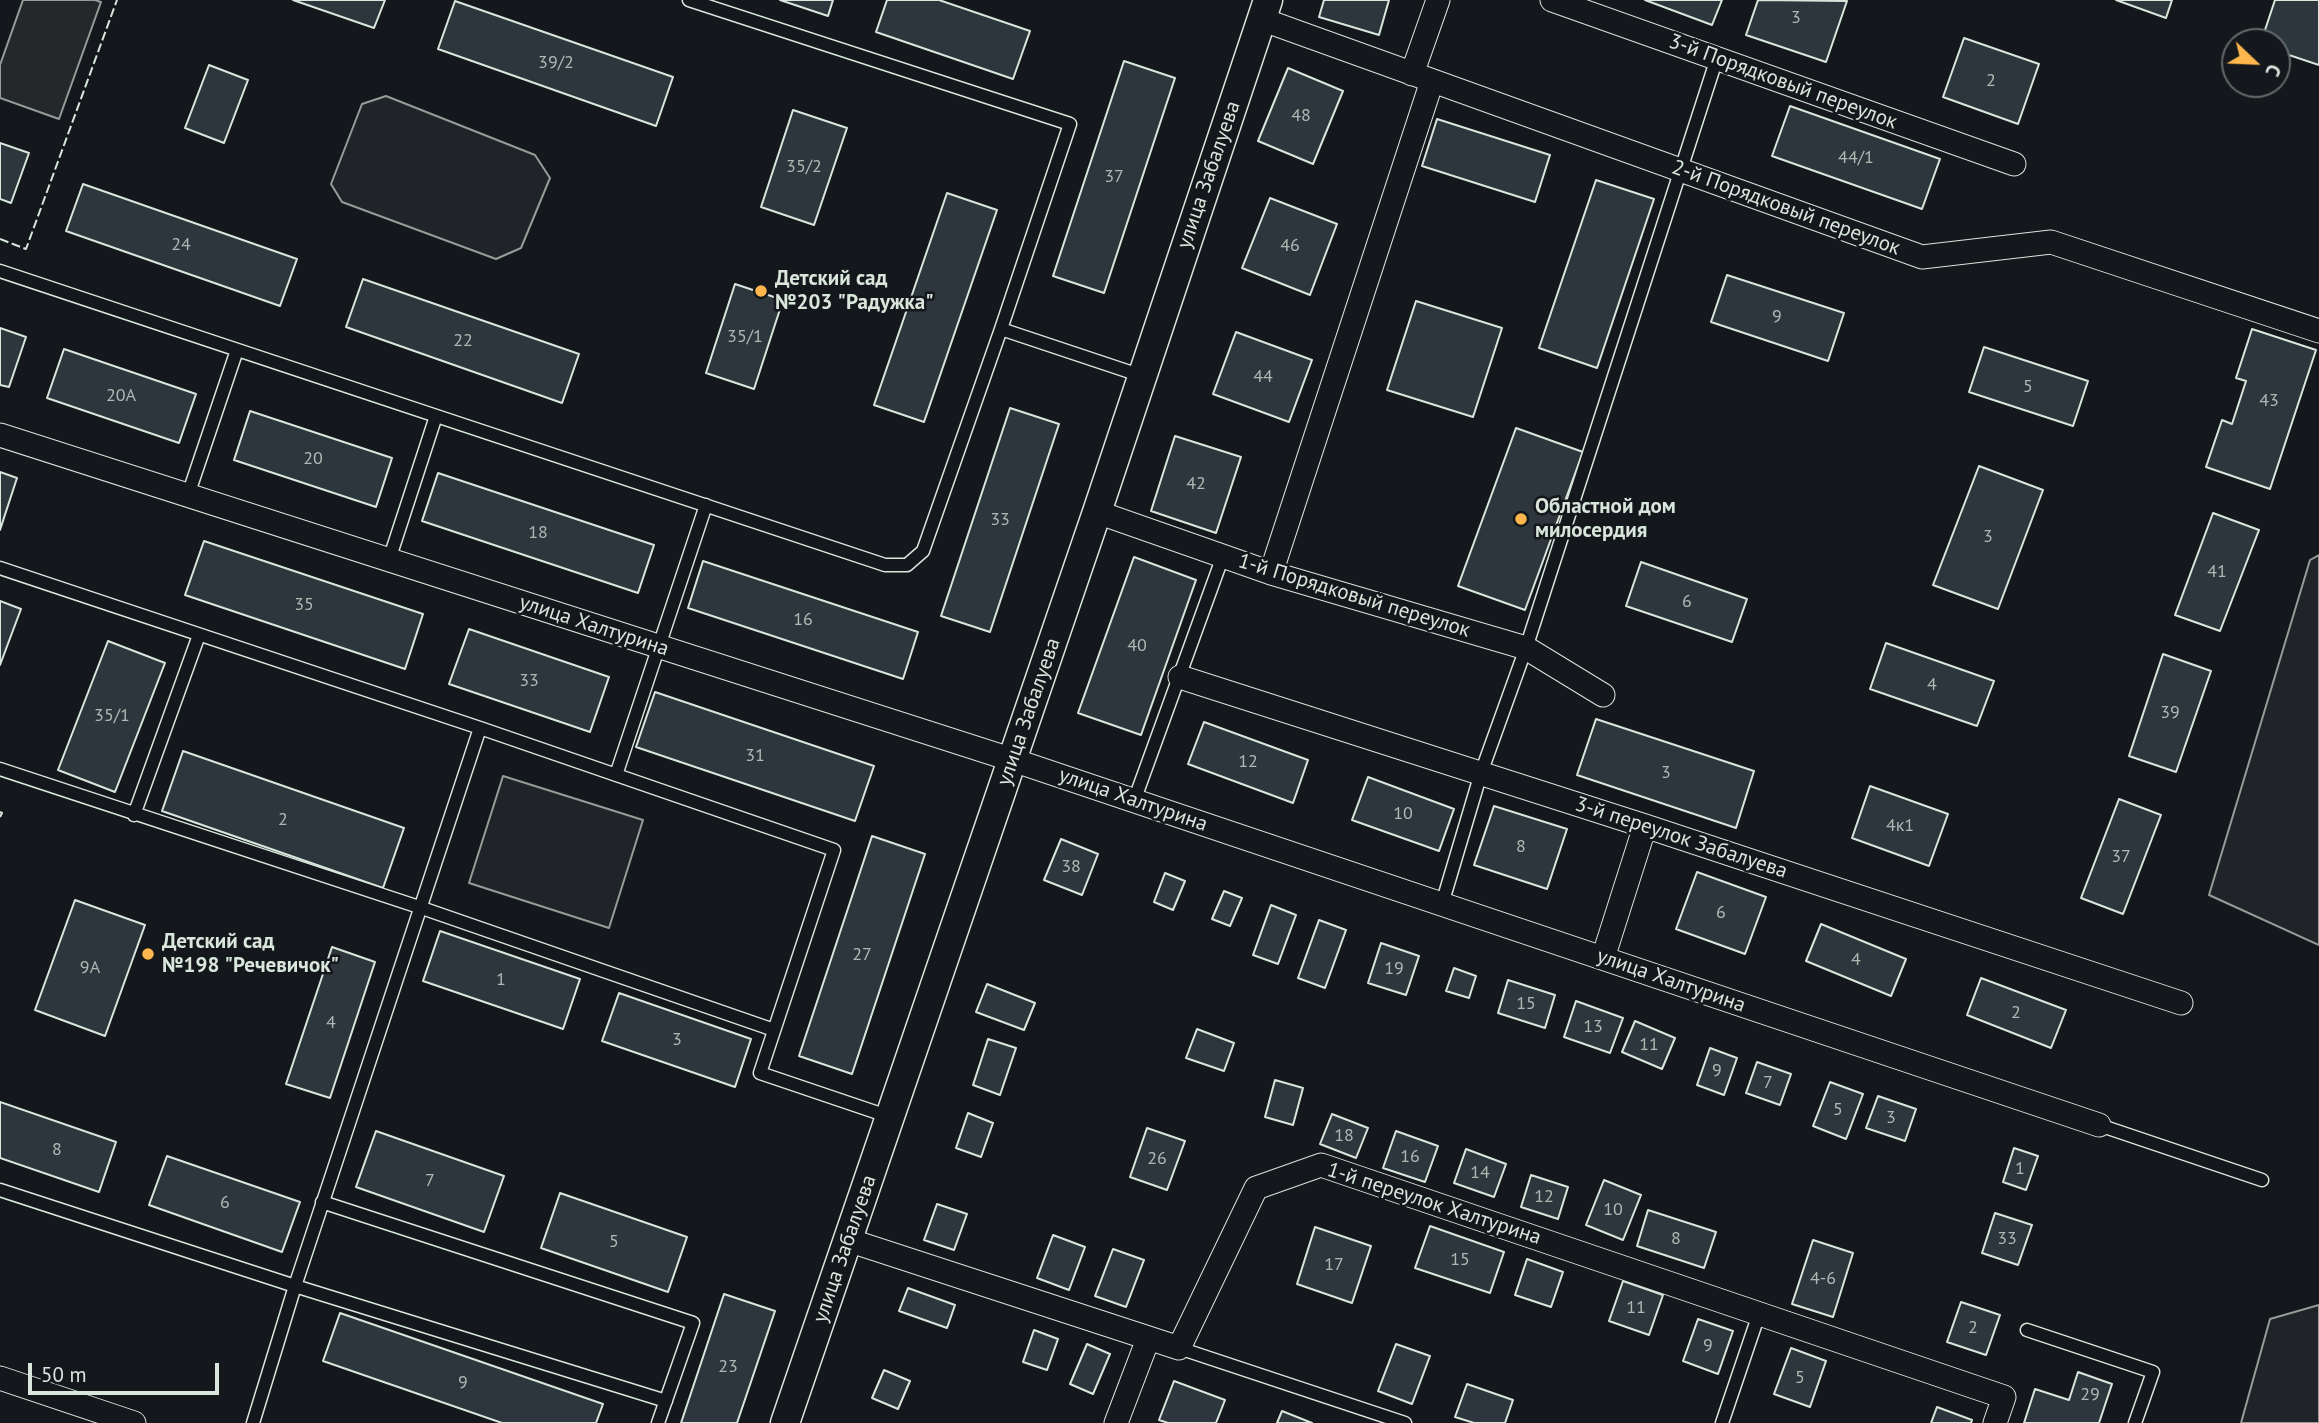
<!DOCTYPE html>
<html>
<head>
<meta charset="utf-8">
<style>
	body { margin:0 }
	#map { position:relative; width:2319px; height:1423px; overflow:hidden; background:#14181c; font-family:"PT Sans",sans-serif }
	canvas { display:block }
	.north { position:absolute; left:2221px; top:28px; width:70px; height:70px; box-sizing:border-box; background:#14181c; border:2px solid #626a69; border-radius:50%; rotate:113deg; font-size:19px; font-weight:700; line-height:28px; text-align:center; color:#d8e6dc }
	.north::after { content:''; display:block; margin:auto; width:24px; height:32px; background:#ffb74d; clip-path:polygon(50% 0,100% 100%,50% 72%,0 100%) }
	.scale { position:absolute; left:28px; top:1363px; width:191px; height:32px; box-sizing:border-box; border:4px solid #d8e6dc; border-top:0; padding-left:9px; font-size:21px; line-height:24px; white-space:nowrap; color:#d8e6dc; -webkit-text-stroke:5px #14181c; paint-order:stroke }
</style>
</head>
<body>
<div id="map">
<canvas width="2319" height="1423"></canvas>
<div class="north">С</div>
<div class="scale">50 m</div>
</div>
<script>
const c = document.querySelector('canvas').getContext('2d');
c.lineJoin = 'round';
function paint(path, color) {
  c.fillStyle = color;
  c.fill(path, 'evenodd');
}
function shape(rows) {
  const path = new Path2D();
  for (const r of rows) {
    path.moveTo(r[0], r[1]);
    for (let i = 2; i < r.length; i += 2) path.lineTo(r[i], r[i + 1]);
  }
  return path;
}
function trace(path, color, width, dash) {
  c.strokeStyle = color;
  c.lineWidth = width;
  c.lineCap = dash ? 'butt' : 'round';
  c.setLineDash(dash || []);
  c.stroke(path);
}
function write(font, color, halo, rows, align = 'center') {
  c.font = font + ' "PT Sans",sans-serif';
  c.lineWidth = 5;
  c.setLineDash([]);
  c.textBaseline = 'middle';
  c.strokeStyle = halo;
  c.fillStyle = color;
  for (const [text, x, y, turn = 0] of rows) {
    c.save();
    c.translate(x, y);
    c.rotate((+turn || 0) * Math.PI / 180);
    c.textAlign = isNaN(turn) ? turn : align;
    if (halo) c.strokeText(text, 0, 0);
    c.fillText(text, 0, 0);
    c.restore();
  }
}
const green = shape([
	[386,96,535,155,550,178,521,248,496,259,342,202,331,184,362,104,386,96],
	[2319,555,2319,945,2209,895,2310,560,2319,555],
	[503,776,643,820,609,928,469,883,503,776],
	[2319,1305,2319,1423,2241,1423,2270,1319,2319,1305]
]);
paint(green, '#202428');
trace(green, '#939e99', 2);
const parking = shape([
	[23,0,95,0,101,2,59,119,0,98,0,65,23,0]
]);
paint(parking, '#24282b');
trace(parking, '#939e99', 2);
const building = shape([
	[293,0,385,0,374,28,293,0],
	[780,0,833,0,828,16,780,0],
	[887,0,939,0,1030,31,1013,79,876,32,887,0],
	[1324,0,1389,0,1379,35,1319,17,1324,0],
	[1645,0,1722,0,1712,25,1645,0],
	[1758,0,1847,1,1826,62,1746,35,1758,0],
	[2116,0,2172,0,2166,18,2116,0],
	[2275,0,2319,0,2319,65,2277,51,2277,42,2261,42,2275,0],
	[455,1,673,77,656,126,438,49,455,1],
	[1964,38,2039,64,2018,124,1943,97,1964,38],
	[1124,61,1175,78,1104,293,1053,276,1124,61],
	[209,65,248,80,224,143,185,128,209,65],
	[1288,68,1343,91,1313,164,1258,141,1288,68],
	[1790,106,1940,159,1922,209,1772,156,1790,106],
	[793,110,847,128,814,225,761,207,793,110],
	[1437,119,1550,155,1535,202,1422,166,1437,119],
	[0,143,29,153,11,203,0,199,0,143],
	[1596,180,1654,199,1597,368,1539,348,1596,180],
	[83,184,297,259,280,306,66,231,83,184],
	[947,193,997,210,924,422,874,405,947,193],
	[1270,198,1337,224,1310,295,1242,268,1270,198],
	[1727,275,1844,313,1828,361,1711,322,1727,275],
	[363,279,579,354,562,403,346,327,363,279],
	[735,284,783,300,754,389,706,373,735,284],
	[1416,301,1502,328,1473,417,1387,390,1416,301],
	[0,328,26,337,9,387,0,385,0,328],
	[2252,329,2316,350,2270,489,2206,467,2222,420,2232,424,2246,381,2236,378,2252,329],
	[1236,332,1312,360,1289,422,1213,394,1236,332],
	[1984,347,2088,381,2073,426,1969,392,1984,347],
	[64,349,196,394,179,443,47,398,64,349],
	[1010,408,1059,424,990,632,941,616,1010,408],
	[250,411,392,458,376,507,234,460,250,411],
	[1516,428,1583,452,1525,610,1458,586,1516,428],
	[1175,436,1241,457,1216,533,1151,511,1175,436],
	[1979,466,2043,490,1998,609,1933,585,1979,466],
	[0,472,17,478,0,530,0,472],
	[438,473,654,545,638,593,422,521,438,473],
	[2213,513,2259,530,2220,631,2175,615,2213,513],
	[204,541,423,614,405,669,185,595,204,541],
	[1134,557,1196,580,1141,735,1078,713,1134,557],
	[703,561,918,632,903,679,688,608,703,561],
	[1641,562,1747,599,1732,642,1626,606,1641,562],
	[0,601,21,609,0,665,0,601],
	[469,629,609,677,590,732,449,684,469,629],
	[108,641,165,663,115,792,58,770,108,641],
	[1886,643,1994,681,1977,726,1870,689,1886,643],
	[2163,654,2211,671,2176,772,2129,756,2163,654],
	[655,692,874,766,855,821,636,747,655,692],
	[1596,719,1754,771,1736,828,1577,775,1596,719],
	[1204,722,1308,760,1293,803,1188,764,1204,722],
	[183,751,404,828,383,888,162,811,183,751],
	[1368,777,1454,809,1439,851,1352,820,1368,777],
	[1870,786,1948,814,1929,866,1852,838,1870,786],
	[2119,799,2161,815,2123,914,2081,898,2119,799],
	[1494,806,1567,829,1547,889,1474,865,1494,806],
	[872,836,925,854,852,1074,799,1056,872,836],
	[1061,839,1098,854,1082,895,1044,880,1061,839],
	[1697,872,1766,897,1745,954,1676,929,1697,872],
	[1165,873,1185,881,1173,910,1154,902,1165,873],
	[1224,891,1242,898,1230,926,1212,919,1224,891],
	[75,900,145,925,105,1036,35,1010,75,900],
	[1271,905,1296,915,1278,964,1253,955,1271,905],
	[1319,920,1346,930,1325,988,1298,978,1319,920],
	[1821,924,1906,959,1891,996,1806,961,1821,924],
	[440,931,580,979,563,1029,423,981,440,931],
	[1381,943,1419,956,1406,995,1368,983,1381,943],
	[332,947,375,962,330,1098,286,1084,332,947],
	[1454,968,1476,976,1469,998,1446,991,1454,968],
	[1981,978,2066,1010,2051,1048,1967,1015,1981,978],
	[1508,980,1555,995,1545,1028,1498,1013,1508,980],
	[987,984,1035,1003,1024,1030,976,1012,987,984],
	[619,993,751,1039,735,1087,602,1041,619,993],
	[1576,1001,1623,1018,1610,1053,1564,1037,1576,1001],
	[1635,1021,1675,1038,1662,1069,1622,1052,1635,1021],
	[1197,1029,1234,1043,1224,1071,1186,1058,1197,1029],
	[988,1039,1016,1048,1000,1095,973,1085,988,1039],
	[1710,1048,1737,1058,1724,1095,1697,1085,1710,1048],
	[1757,1062,1791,1074,1780,1105,1746,1093,1757,1062],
	[1275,1080,1303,1088,1293,1125,1265,1117,1275,1080],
	[1830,1082,1863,1094,1846,1139,1813,1126,1830,1082],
	[1878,1096,1916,1109,1905,1141,1866,1128,1878,1096],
	[0,1102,116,1142,99,1192,0,1158,0,1102],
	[968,1113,993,1123,981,1157,956,1148,968,1113],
	[1332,1114,1368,1128,1356,1158,1320,1144,1332,1114],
	[1147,1128,1185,1141,1167,1190,1130,1177,1147,1128],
	[376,1131,504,1176,484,1232,356,1187,376,1131],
	[1396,1131,1438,1146,1425,1182,1383,1168,1396,1131],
	[2014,1148,2038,1156,2026,1190,2003,1182,2014,1148],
	[1466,1149,1506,1164,1494,1197,1454,1183,1466,1149],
	[167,1156,300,1202,282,1252,149,1205,167,1156],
	[1531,1175,1568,1187,1558,1219,1521,1207,1531,1175],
	[1604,1180,1641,1195,1623,1240,1586,1225,1604,1180],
	[560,1193,687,1237,668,1292,541,1248,560,1193],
	[937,1204,967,1214,954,1250,924,1240,937,1204],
	[1648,1210,1716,1232,1704,1268,1637,1246,1648,1210],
	[1995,1213,2032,1225,2018,1265,1982,1253,1995,1213],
	[1430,1226,1504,1252,1490,1293,1415,1268,1430,1226],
	[1315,1227,1371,1246,1352,1303,1297,1284,1315,1227],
	[1053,1235,1085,1247,1069,1290,1037,1278,1053,1235],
	[1813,1240,1853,1253,1833,1317,1792,1304,1813,1240],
	[1113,1249,1144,1260,1126,1307,1095,1296,1113,1249],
	[1527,1259,1563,1272,1551,1307,1515,1295,1527,1259],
	[1623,1281,1663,1295,1649,1335,1609,1321,1623,1281],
	[908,1288,955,1305,947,1328,899,1311,908,1288],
	[724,1294,775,1311,737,1423,681,1423,724,1294],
	[1961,1302,2000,1315,1986,1355,1947,1342,1961,1302],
	[340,1313,603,1404,596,1423,502,1423,323,1361,340,1313],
	[1698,1319,1733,1331,1718,1374,1683,1361,1698,1319],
	[1034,1330,1058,1339,1047,1370,1023,1362,1034,1330],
	[1087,1344,1110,1354,1093,1394,1070,1384,1087,1344],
	[1396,1344,1430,1356,1412,1404,1378,1391,1396,1344],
	[1791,1348,1826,1361,1810,1407,1774,1394,1791,1348],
	[884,1370,910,1381,898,1409,872,1398,884,1370],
	[2078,1372,2112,1384,2099,1423,2024,1423,2035,1389,2069,1400,2078,1372],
	[1174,1381,1225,1400,1216,1423,1168,1423,1159,1420,1174,1381],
	[1467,1384,1513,1400,1505,1423,1474,1423,1455,1417,1467,1384],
	[1937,1407,1972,1420,1971,1423,1931,1423,1937,1407],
	[1282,1411,1312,1423,1277,1423,1282,1411]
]);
paint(building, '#2c363c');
trace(building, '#d8e6dc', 2);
const service = shape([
	[0,271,885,565,907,565,923,551,1001,329,1070,124,689,0],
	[1001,329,1142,376],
	[188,495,237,350],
	[389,560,436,416],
	[0,568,480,728,834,850,760,1073,890,1117],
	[480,728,295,1286,666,1401],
	[0,769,419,907,774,1030],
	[616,775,706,505],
	[1134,801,1223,556],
	[134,815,199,635],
	[1442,904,1481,773,1526,648,1717,58],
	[2099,1125,2262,1180],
	[0,1190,295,1286,253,1423],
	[322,1202,693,1323,658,1423],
	[2027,1330,2153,1372,2135,1423],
	[1179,1348,1405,1423],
	[1722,1423,1759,1314]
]);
const minor = shape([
	[1552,0,2014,164],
	[1261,19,1922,257,2051,242,2319,331],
	[1412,74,1438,0],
	[0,435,1013,760,2099,1125],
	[1097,512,1271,573,1526,648,1603,695],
	[1271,573,1432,81],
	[1180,677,1645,826,2181,1003],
	[1603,958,1645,826],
	[848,1240,1179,1348,1256,1188,1321,1165,2004,1397,1995,1423],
	[0,1378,134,1423],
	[1116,1423,1148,1339]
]);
const tertiary = shape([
	[785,1423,1097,512,1268,0]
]);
trace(service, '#d8e6dc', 15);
trace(minor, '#d8e6dc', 25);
trace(tertiary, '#d8e6dc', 31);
trace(service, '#14181c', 12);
trace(minor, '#14181c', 23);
trace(tertiary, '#14181c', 28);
trace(shape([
	[0,239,26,249,117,0],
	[0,812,2,813,0,817]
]), '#d8e6dc', 2, [9, 3.5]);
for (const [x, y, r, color] of [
	[761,291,7,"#ffb74d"],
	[1521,519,7,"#ffb74d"],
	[148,954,7,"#ffb74d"]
]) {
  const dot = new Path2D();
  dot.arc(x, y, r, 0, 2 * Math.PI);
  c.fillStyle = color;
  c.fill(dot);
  trace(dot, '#14181c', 2.5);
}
write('18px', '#adbab4', null, [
	["3",1796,18],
	["39/2",556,63],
	["2",1991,81],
	["48",1301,116],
	["44/1",1856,158],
	["35/2",804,167],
	["37",1114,177],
	["24",181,245],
	["46",1290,246],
	["9",1777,317],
	["35/1",745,337],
	["22",463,341],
	["44",1263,377],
	["5",2028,387],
	["20А",121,396],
	["43",2269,401],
	["20",313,459],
	["42",1196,484],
	["33",1000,520],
	["18",538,533],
	["3",1988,537],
	["41",2217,572],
	["6",1687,602],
	["35",304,605],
	["16",803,620],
	["40",1137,646],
	["33",529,681],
	["4",1932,685],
	["39",2170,713],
	["35/1",112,716],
	["31",755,756],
	["12",1248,762],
	["3",1666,773],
	["10",1403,814],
	["2",283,820],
	["4к1",1900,826],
	["8",1521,847],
	["37",2121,857],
	["38",1071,867],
	["6",1721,913],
	["27",862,955],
	["4",1856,960],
	["9А",90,968],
	["19",1394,969],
	["1",501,980],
	["15",1526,1004],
	["2",2016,1013],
	["4",331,1023],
	["13",1593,1027],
	["3",677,1040],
	["11",1649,1045],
	["9",1717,1071],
	["7",1768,1083],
	["5",1838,1110],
	["3",1891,1118],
	["18",1344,1136],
	["8",57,1150],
	["16",1410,1157],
	["26",1157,1159],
	["1",2020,1169],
	["14",1480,1173],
	["7",430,1181],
	["12",1544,1197],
	["6",225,1203],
	["10",1613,1210],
	["8",1676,1239],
	["33",2007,1239],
	["5",614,1242],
	["15",1460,1260],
	["17",1334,1265],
	["4-6",1823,1279],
	["11",1636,1308],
	["2",1973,1328],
	["9",1708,1346],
	["23",728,1367],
	["5",1800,1378],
	["9",463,1383],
	["29",2090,1395]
]);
write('21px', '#d8e6dc', '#14181c', [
	["3-й Порядковый переулок",1783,82,20],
	["улица Забалуева",1209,175,-71],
	["2-й Порядковый переулок",1786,208,20],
	["1-й Порядковый переулок",1354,596,17],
	["улица Халтурина",594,626,18],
	["улица Забалуева",1029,712,-71],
	["улица Халтурина",1133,800,19],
	["3-й переулок Забалуева",1681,838,18],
	["улица Халтурина",1671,981,19],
	["1-й переулок Халтурина",1434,1204,18],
	["улица Забалуева",845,1249,-71]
]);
write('bold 21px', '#d8e6dc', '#14181c', [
	["Детский сад",775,279],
	["№203 \"Радужка\"",775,303],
	["Областной дом",1535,507],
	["милосердия",1535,531],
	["Детский сад",162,942],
	["№198 \"Речевичок\"",162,966]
], 'left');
</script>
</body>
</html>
